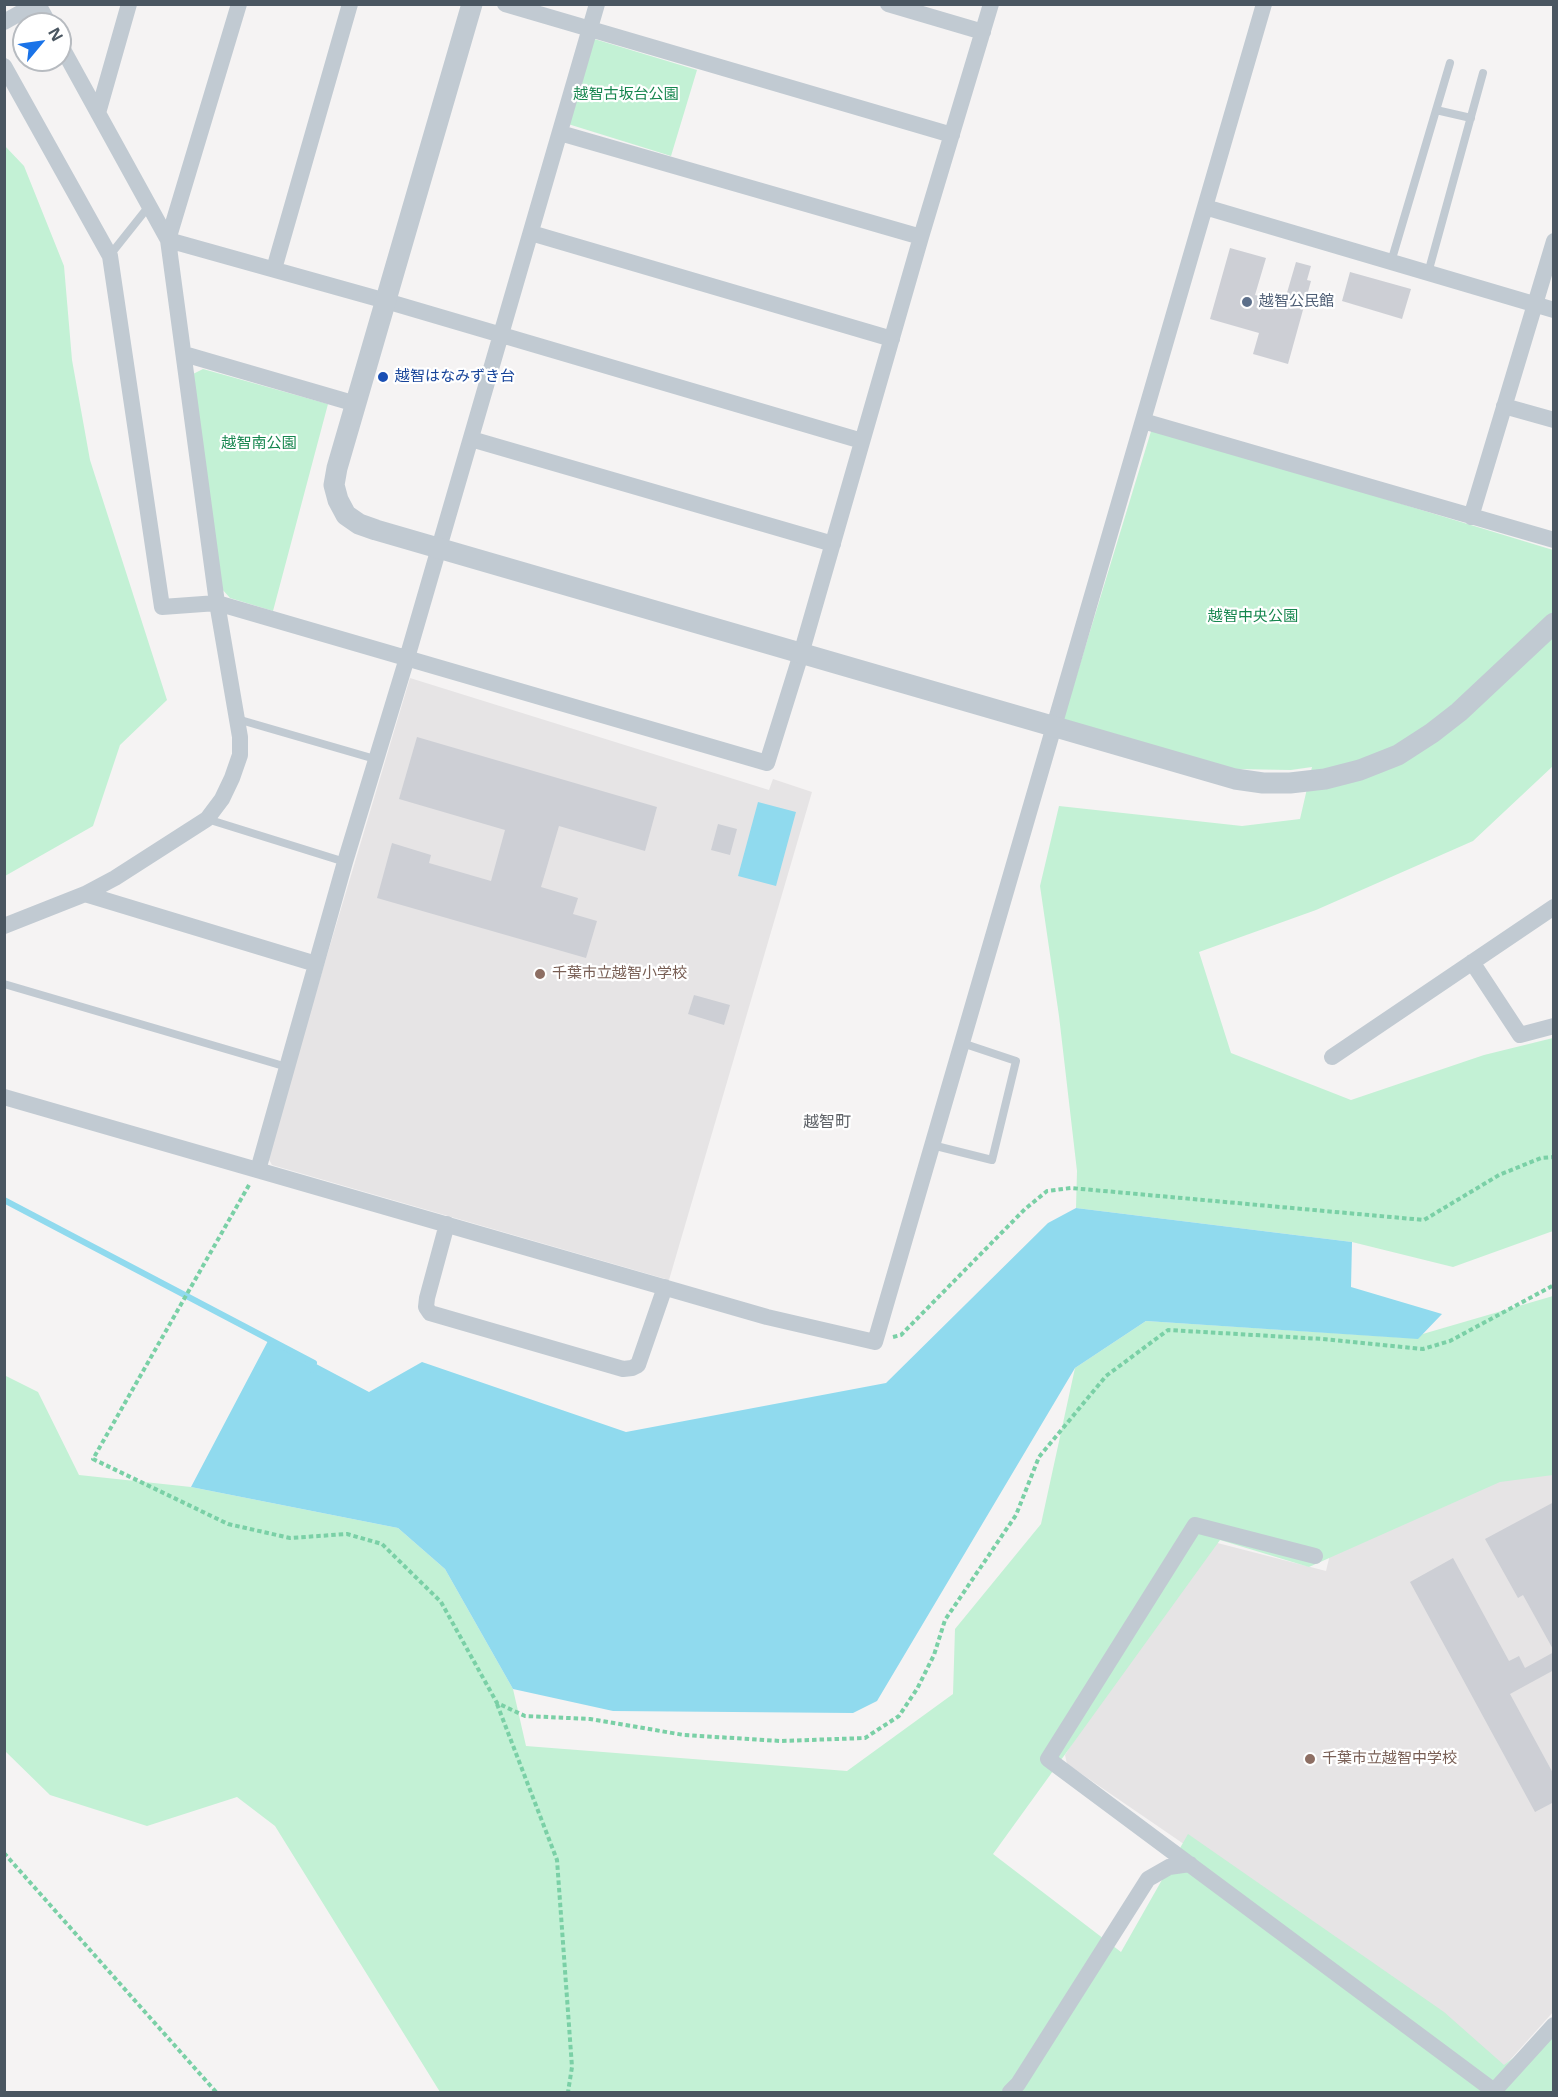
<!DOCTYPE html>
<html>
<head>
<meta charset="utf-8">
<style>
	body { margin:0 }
	#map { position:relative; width:1558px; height:2097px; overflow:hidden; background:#f5f3f3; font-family:"Noto Sans",sans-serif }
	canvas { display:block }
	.frame { position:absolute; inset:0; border:6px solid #4a5661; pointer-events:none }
	.north { position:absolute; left:12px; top:12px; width:60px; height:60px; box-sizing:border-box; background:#fff; border:2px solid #b7bbc0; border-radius:50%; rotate:61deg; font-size:16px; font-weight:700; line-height:24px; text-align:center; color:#4a5661 }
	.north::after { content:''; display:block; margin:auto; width:21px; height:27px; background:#1a73e8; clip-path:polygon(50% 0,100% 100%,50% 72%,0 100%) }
</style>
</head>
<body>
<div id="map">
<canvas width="1558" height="2097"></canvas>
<div class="frame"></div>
<div class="north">N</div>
</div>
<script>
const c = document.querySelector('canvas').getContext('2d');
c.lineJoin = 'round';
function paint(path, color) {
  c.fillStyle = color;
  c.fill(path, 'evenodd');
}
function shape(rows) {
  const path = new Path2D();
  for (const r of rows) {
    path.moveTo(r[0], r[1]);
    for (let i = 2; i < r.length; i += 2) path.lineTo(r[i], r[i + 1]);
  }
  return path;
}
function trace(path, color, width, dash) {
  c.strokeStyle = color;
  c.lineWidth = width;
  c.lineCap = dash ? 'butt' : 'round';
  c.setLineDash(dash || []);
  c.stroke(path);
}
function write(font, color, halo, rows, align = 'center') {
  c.font = font + ' "Noto Sans","Noto Sans JP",sans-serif';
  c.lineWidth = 4.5;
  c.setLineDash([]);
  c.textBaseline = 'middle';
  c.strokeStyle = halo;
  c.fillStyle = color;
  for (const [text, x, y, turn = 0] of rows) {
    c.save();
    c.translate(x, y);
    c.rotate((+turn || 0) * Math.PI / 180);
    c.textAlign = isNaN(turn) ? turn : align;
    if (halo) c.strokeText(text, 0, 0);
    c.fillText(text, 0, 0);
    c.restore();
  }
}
paint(shape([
	[410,678,769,790,773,779,812,792,669,1280,272,1165,267,1156],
	[1553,1453,1553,2012,1502,2069,1340,1951,1067,1764,1065,1755,1195,1544,1202,1539,1326,1571,1350,1471]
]), '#e6e4e5');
paint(shape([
	[591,38,697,70,671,156,568,124],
	[5,146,24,166,64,266,72,360,90,460,167,700,120,745,93,826,5,876],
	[203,369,328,404,273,611,230,598,222,589,191,375],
	[1152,428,1553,550,1553,766,1473,841,1316,910,1199,952,1231,1053,1351,1100,1484,1055,1553,1038,1553,1231,1453,1267,1352,1242,1076,1208,1077,1171,1059,1016,1040,886,1059,806,1242,826,1300,819,1312,767,1291,770,1233,769,1063,720],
	[1553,1296,1553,1475,1500,1482,1309,1567,1220,1540,993,1854,1121,1952,1188,1834,1444,2012,1504,2065,1553,2028,1553,2092,440,2092,275,1826,237,1797,147,1826,50,1795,5,1751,4,1375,38,1392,79,1475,191,1487,398,1528,445,1569,513,1689,526,1746,847,1771,953,1694,955,1629,1041,1524,1075,1368,1146,1321,1409,1338]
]), '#c3f1d5');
paint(shape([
	[758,802,796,812,776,886,738,876],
	[1076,1208,1352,1242,1351,1287,1442,1314,1418,1339,1146,1321,1075,1368,877,1701,853,1713,613,1711,513,1689,445,1569,398,1528,191,1487,269,1339,369,1392,422,1362,626,1432,886,1383,1048,1223]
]), '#90daee');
trace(shape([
	[4,1200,314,1363,311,1370]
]), '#90daee', 6);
paint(shape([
	[1230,248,1266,258,1255,295,1284,303,1296,262,1311,266,1307,280,1311,281,1288,364,1253,354,1259,333,1210,319],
	[1350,272,1411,289,1402,319,1342,301],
	[417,737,657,807,645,851,559,826,541,887,578,898,573,914,597,921,586,958,377,898,392,843,431,855,429,863,491,881,505,830,399,799],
	[718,824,737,829,730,855,711,850],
	[694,995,730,1005,724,1025,688,1014],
	[1554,1502,1554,1651,1523,1595,1518,1598,1485,1539],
	[1453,1558,1509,1661,1519,1656,1525,1668,1554,1652,1554,1670,1510,1694,1554,1775,1554,1802,1535,1812,1410,1582]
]), '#cdcfd5');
trace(shape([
	[249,1185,93,1459,228,1524,290,1538,347,1534,382,1544,441,1602,497,1703,525,1716,590,1719,684,1735,781,1741,865,1738,899,1716,917,1689,934,1655,945,1620,1016,1515,1039,1457,1106,1376,1168,1330,1323,1339,1423,1349,1450,1341,1554,1285],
	[893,1337,901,1335,1025,1209,1047,1191,1071,1188,1424,1220,1499,1175,1541,1158,1554,1157],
	[497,1704,557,1860,572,2067,568,2092],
	[4,1853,216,2092]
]), '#7ad0a6', 4, [4.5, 3]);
trace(shape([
	[1436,110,1471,118],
	[110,255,149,206],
	[1391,262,1450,63],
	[1428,273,1483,73],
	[237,719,375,759],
	[207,819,345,862],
	[4,984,287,1067],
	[932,1145,992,1160,1016,1061,962,1043]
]), '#c1cad2', 8);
trace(shape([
	[38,4,49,24],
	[239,4,168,240,386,301,862,441],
	[505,4,952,135],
	[888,4,983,32],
	[4,22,36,4],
	[4,66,110,256,162,607,217,603,767,763,801,654,921,237,991,4],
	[98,113,129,4],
	[560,133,921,237],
	[1205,207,1554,310],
	[531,233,892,339],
	[274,269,350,4],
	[184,354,356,404],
	[1504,406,1554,420],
	[1143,421,1554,540],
	[471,439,833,544],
	[1471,517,1554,241],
	[85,894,316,964],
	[4,926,85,894,115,878,207,819,222,799,232,778,240,755,240,737,217,603,168,240,60,44],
	[1472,962,1520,1035,1554,1026],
	[1332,1057,1554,907],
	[4,1097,767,1317,875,1342,1264,4],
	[258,1170,345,862,407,658,597,4],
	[447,1224,427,1298,426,1307,430,1313,623,1369,632,1368,638,1365,665,1287],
	[1315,1556,1195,1525,1048,1759,1494,2091,1554,2025],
	[1010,2092,1018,2084,1148,1879,1169,1867,1190,1864]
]), '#c1cad2', 16);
trace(shape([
	[472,4,337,468,334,485,338,500,346,515,359,524,376,530,1235,779,1263,783,1290,783,1325,779,1360,770,1398,755,1432,733,1459,712,1554,623]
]), '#c1cad2', 21);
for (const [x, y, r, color] of [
	[1247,302,6,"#5c6f8a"],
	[383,377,6,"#1a4fb4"],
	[540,974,6,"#8d6e63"],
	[1310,1759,6,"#8d6e63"]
]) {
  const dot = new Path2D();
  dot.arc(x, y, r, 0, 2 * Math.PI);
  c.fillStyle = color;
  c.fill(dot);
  trace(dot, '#fff', 2);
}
write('15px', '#17864f', '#fff', [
	["越智古坂台公園",626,95],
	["越智南公園",259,444],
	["越智中央公園",1253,617]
]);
write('15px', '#4e5e75', '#fff', [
	["越智公民館",1259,302]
], 'left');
write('15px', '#164399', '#fff', [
	["越智はなみずき台",395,377]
], 'left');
write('15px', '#785e54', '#fff', [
	["千葉市立越智小学校",552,974],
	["千葉市立越智中学校",1322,1759]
], 'left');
write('16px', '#5f6368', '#fff', [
	["越智町",827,1122]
]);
</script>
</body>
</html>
